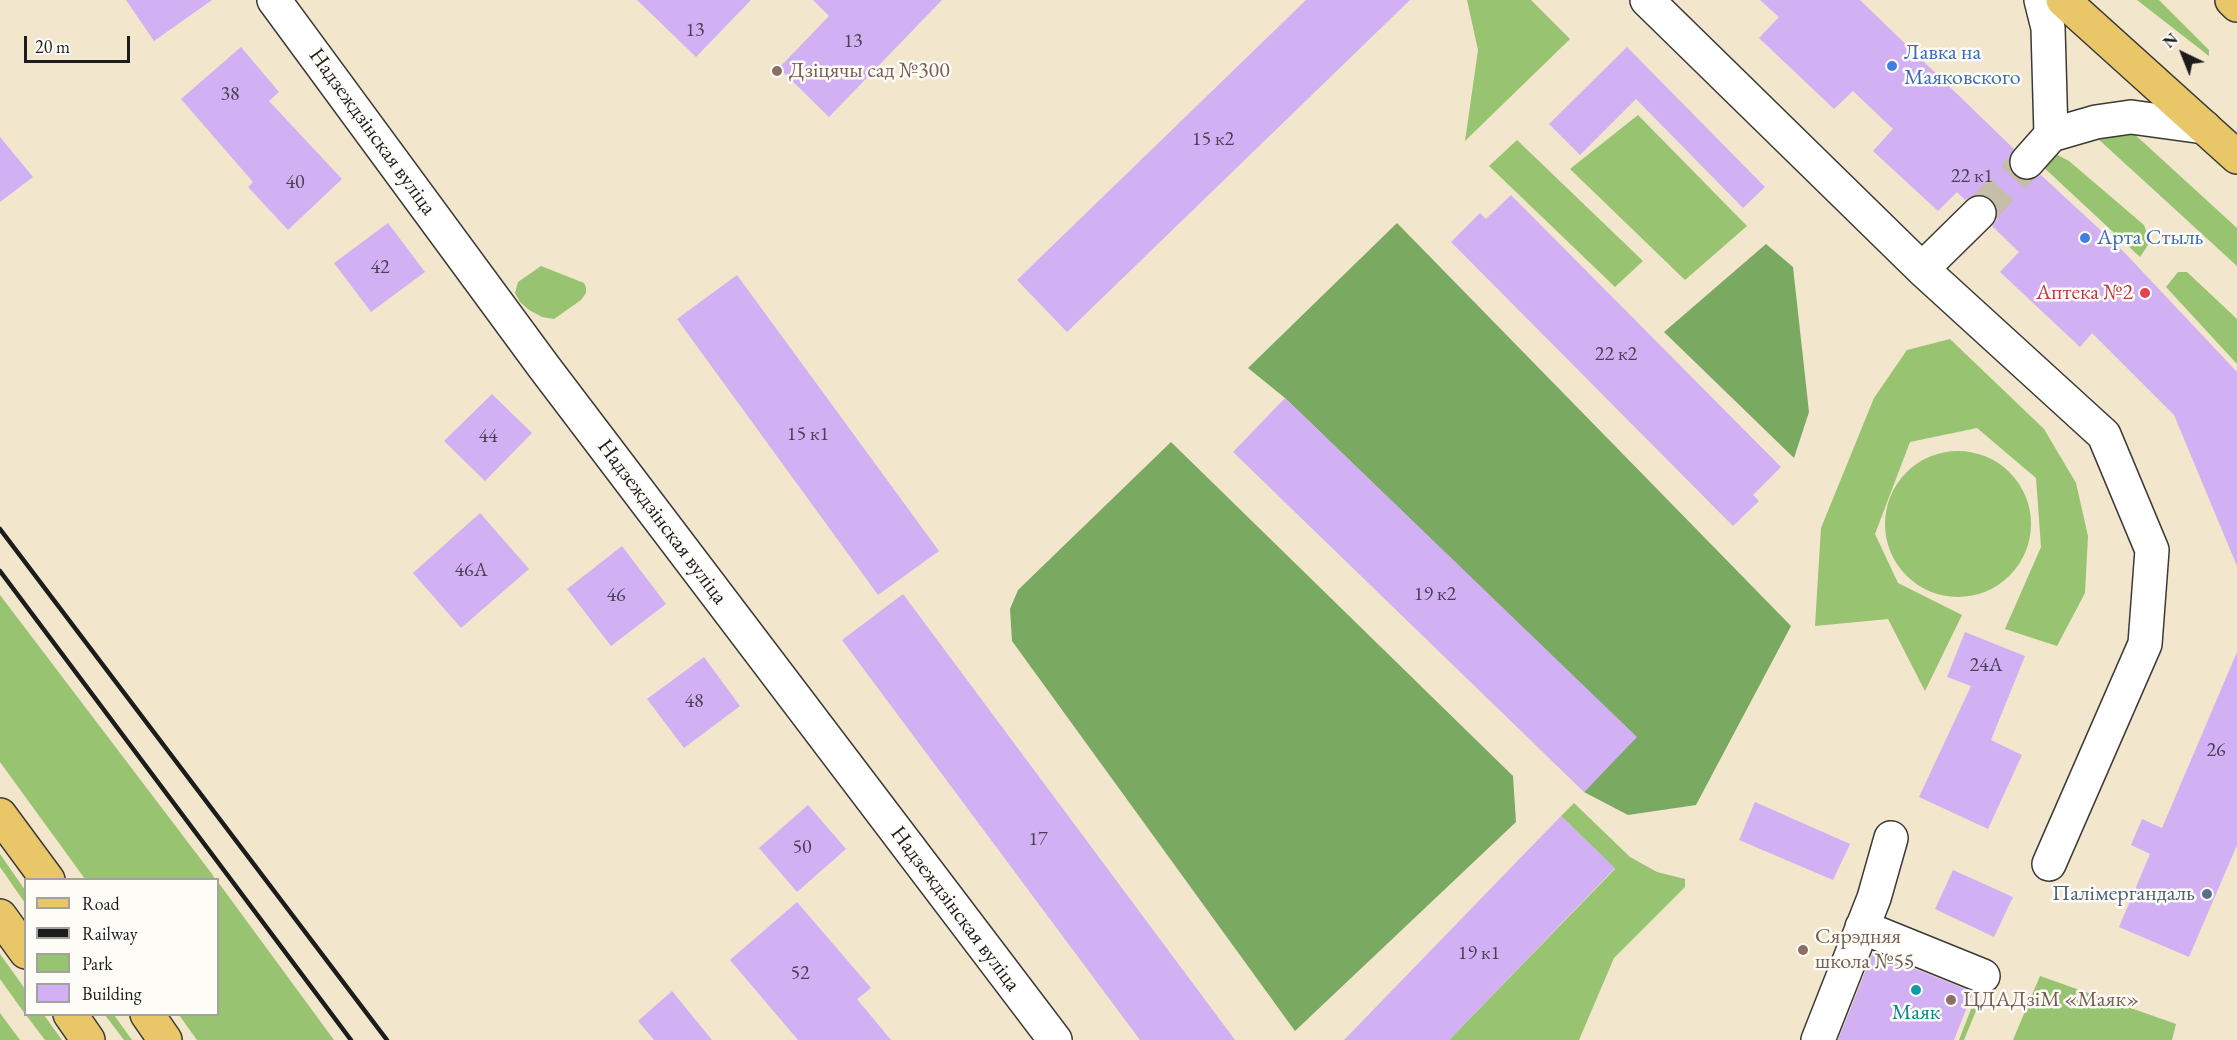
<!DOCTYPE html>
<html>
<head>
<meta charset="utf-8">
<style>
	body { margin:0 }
	#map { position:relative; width:2237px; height:1040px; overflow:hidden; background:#f2e6cc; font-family:"EB Garamond",serif }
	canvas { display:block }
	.legend { position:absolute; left:24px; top:878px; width:195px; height:138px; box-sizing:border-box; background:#fdfcf7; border:2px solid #a3a29f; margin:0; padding:8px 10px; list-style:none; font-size:18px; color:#1c1c1c }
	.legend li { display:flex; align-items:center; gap:12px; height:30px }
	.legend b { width:30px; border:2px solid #a3a29f }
	.north { position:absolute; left:2153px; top:24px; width:60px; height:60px; -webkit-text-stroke:4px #fdfcf7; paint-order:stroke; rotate:317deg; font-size:16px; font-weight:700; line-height:24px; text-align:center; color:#1c1c1c }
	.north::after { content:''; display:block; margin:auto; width:21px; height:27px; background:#1c1c1c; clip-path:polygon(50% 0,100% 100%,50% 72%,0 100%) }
	.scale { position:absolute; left:24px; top:36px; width:106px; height:27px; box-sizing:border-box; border:3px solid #1c1c1c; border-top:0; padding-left:8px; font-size:18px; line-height:21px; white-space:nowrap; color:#1c1c1c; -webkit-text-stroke:4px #fdfcf7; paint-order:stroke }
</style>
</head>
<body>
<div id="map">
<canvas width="2237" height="1040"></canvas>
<ul class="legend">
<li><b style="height:8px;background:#e9c769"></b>Road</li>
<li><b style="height:8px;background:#1c1c1c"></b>Railway</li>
<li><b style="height:16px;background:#98c370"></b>Park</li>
<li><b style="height:16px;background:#d2b0f4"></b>Building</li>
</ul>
<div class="north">N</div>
<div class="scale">20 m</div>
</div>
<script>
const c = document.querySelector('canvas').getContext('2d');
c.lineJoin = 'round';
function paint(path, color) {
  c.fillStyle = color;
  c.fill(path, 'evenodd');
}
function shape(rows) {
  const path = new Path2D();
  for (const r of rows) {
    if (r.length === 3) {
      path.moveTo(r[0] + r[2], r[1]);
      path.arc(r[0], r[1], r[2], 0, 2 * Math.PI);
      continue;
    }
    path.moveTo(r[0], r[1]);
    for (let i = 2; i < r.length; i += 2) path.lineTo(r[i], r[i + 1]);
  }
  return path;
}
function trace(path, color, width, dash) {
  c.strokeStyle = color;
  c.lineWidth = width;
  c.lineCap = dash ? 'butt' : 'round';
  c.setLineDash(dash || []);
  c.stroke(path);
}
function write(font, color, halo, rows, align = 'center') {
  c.font = font + ' "EB Garamond",serif';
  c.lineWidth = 5;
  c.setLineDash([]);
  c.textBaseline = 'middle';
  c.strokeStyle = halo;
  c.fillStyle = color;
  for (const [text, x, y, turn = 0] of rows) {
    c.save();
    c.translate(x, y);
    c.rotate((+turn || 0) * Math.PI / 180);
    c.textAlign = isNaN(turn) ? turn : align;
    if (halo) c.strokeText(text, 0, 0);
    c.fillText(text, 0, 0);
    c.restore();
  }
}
paint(shape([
	[1467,0,1531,0,1570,39,1465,141,1478,50],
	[2137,0,2159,0,2209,50,2209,56],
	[1638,115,1747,226,1685,280,1570,169],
	[2131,131,2237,228,2237,266,2096,137],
	[1517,140,1643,261,1615,287,1489,166],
	[2056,154,2069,161,2144,225,2150,242,2140,257,2039,163],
	[541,266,584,283,586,287,586,293,581,300,554,319,542,317,529,310,520,302,515,293,518,282],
	[2178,272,2187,272,2237,319,2237,364,2166,287],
	[1950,339,2044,429,2076,483,2088,536,2085,593,2057,646,2005,629,2041,547,2036,478,1977,428,1910,442,1875,534,1898,583,1962,615,1925,691,1888,619,1815,626,1821,528,1874,398,1907,350],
	[1958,524,73],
	[0,595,212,874,215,879,85,879,0,762],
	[1574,803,1630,857,1657,872,1685,879,1685,887,1614,958,1579,1040,1449,1040,1615,869,1561,816],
	[0,854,25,890,25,903,0,867],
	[218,882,334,1040,197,1040,179,1015,218,1014],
	[0,954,25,989,25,1014,0,979],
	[2040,976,2176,1024,2172,1040,2013,1040],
	[1975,999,1980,1001,1964,1040,1959,1040],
	[0,1013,20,1040,0,1040],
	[26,1015,44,1015,62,1040,45,1040],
	[105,1015,114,1015,132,1040,124,1040]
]), '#98c370');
paint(shape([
	[1397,223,1791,626,1696,805,1628,815,1584,792,1636,737,1285,398,1248,368],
	[1766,244,1793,267,1809,412,1794,458,1664,332],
	[1171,442,1513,776,1516,822,1295,1031,1012,641,1010,609,1018,590]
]), '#7aa962');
paint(shape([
	[126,0,212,0,154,41],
	[637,0,751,0,696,57],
	[813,0,942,0,829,117,779,68,829,16],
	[1306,0,1410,0,1067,332,1017,280],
	[1760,0,1860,0,2014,149,2009,159,2009,168,2014,176,2024,180,2032,180,2041,175,2124,252,2237,372,2237,566,2174,415,2092,333,2080,347,2000,272,2019,252,1992,226,1997,219,1997,209,1992,200,1983,195,1975,195,1965,200,1957,192,1938,211,1873,151,1893,129,1853,91,1834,109,1759,38,1779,17],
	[241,47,279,92,269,101,342,179,288,230,248,187,253,182,181,99],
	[1627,47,1765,187,1743,208,1636,99,1580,155,1549,124],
	[0,137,33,177,0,202],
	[1511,195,1781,467,1753,495,1759,501,1733,526,1451,242,1480,213,1486,219],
	[388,223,425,272,371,312,334,263],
	[737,275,939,551,878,595,677,319],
	[492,394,532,433,485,481,444,441],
	[1285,398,1637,737,1584,792,1233,452],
	[480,513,529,569,461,628,413,573],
	[622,546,666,604,611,646,567,589],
	[903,594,1235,1040,1140,1040,842,640],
	[1965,632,2025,656,1991,740,2022,755,1988,829,1919,797,1971,686,1947,677],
	[2237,652,2237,845,2189,957,2119,927,2150,854,2131,845,2142,819,2162,828],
	[704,657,740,706,684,748,647,699],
	[1755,802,1850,844,1833,880,1739,840],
	[808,805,846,849,797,892,759,848],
	[1561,816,1615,868,1449,1040,1344,1040],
	[1953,870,2013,897,1994,937,1935,909],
	[797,902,871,988,857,999,891,1040,798,1040,730,960],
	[1873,952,1973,992,1954,1040,1838,1040],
	[672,991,712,1040,654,1040,638,1021]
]), '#d2b0f4');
trace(shape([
	[1979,213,2027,162]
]), '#c7bea9', 33, [33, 16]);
const minor = shape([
	[274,0,544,367,1055,1040],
	[1647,0,1922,269,2104,435,2152,550,2145,644,2049,864],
	[2041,0,2048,28,2051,135],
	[2027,162,2051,135,2096,122,2131,117,2204,127],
	[1922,269,1979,213],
	[1862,927,1983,976],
	[1818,1040,1874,898,1891,838]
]);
const major = shape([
	[2063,0,2237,157],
	[2232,0,2237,5],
	[0,815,48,880],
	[0,916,26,952],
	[70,1014,88,1040],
	[147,1014,165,1040]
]);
trace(minor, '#3c3a36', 36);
trace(major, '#3c3a36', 36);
trace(minor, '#fff', 33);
trace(major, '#e9c769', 33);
trace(shape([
	[0,529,387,1040],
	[0,571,351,1040]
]), '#1c1c1c', 4.5);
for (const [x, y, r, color] of [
	[1892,66,6,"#3f7fe0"],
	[777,71,6,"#8d6e63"],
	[2085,238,6,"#3f7fe0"],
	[2145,293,6,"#e0444e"],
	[2207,894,6,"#5c6f8a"],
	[1803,950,6,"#8d6e63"],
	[1916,990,6,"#0f9aa8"],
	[1951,1000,6,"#8d6e63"]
]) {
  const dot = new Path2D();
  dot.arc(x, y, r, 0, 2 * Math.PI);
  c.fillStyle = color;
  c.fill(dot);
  trace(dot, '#fdfcf7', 2);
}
write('20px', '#4a4152', null, [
	["13",695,31],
	["13",853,42],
	["38",230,95],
	["15 к2",1213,140],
	["22 к1",1972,177],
	["40",295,183],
	["42",380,268],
	["22 к2",1616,355],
	["15 к1",808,435],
	["44",488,437],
	["46А",471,571],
	["19 к2",1435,595],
	["46",616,596],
	["24А",1986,666],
	["48",694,702],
	["26",2216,751],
	["17",1038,840],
	["50",802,848],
	["19 к1",1479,954],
	["52",800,974]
]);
write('22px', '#366cbe', '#fdfcf7', [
	["Лавка на",1904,53],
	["Маяковского",1904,78],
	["Арта Стыль",2097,238]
], 'left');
write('22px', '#785e54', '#fdfcf7', [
	["Дзіцячы сад №300",789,71],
	["Сярэдняя",1815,937],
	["школа №55",1815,962],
	["ЦДАДзіМ «Маяк»",1963,1000]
], 'left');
write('22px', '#1c1c1c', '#fdfcf7', [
	["Надзеждзінская вуліца",372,132,54],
	["Надзеждзінская вуліца",662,522,53],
	["Надзеждзінская вуліца",955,909,53]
]);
write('22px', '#be3a42', '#fdfcf7', [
	["Аптека №2",2133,293]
], 'right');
write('22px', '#4e5e75', '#fdfcf7', [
	["Палімергандаль",2195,894]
], 'right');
write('22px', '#0d838f', '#fdfcf7', [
	["Маяк",1916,1013]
]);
</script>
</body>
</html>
